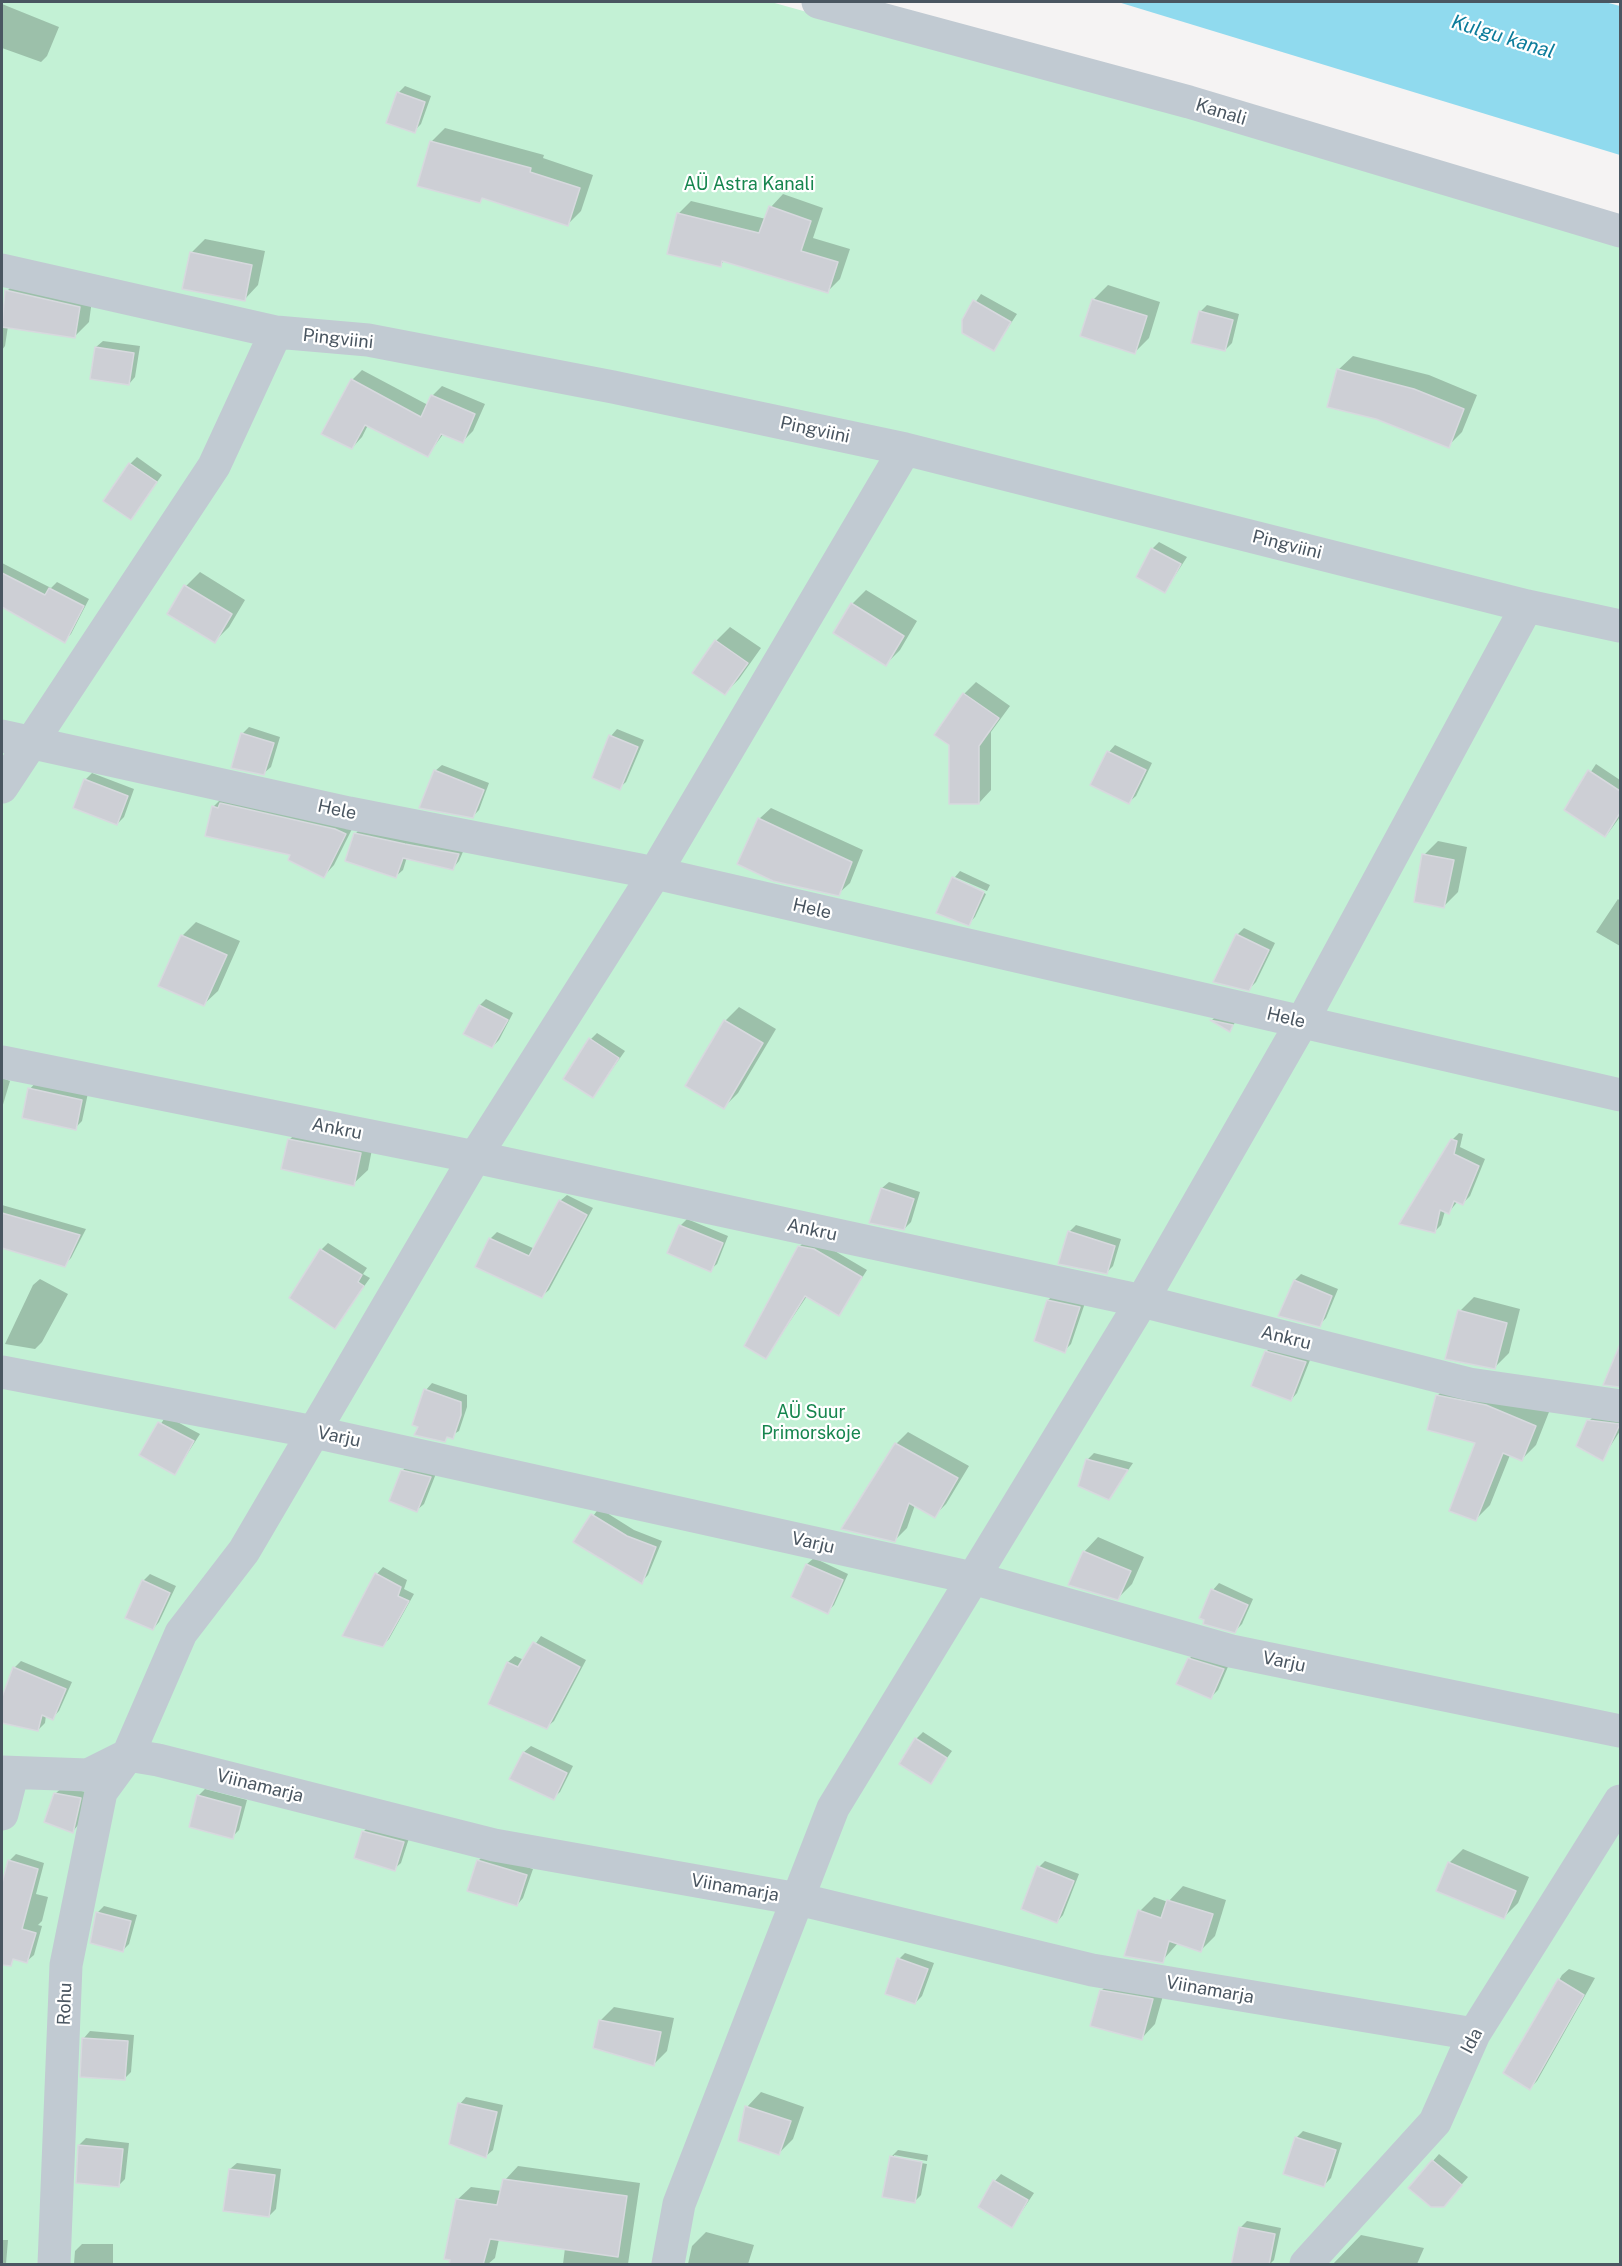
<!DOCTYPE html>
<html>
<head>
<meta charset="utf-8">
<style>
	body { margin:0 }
	#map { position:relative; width:1622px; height:2266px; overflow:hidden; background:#f5f3f3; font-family:"Public Sans",sans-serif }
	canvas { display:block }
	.frame { position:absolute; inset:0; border:3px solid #4a5661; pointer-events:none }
</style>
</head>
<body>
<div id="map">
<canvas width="1622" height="2266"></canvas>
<div class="frame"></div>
</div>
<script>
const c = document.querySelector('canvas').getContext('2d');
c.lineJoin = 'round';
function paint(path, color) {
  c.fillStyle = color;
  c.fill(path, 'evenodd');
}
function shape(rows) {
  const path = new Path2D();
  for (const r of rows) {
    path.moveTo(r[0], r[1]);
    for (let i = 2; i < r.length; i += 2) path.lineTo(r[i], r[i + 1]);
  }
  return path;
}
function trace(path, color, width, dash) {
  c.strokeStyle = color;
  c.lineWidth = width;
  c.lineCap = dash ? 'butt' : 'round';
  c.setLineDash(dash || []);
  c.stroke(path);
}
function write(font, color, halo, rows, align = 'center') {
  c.font = font + ' "Public Sans",sans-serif';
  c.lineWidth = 4.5;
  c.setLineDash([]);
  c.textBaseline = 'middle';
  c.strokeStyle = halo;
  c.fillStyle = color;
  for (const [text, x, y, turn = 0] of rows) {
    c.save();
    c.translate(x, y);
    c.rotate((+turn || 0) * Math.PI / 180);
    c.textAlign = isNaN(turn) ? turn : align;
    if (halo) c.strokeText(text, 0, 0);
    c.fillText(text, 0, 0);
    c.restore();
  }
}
paint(shape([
	[2,2,771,2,1480,199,1620,243,1620,2264,2,2264]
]), '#c3f1d5');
paint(shape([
	[1118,2,1605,2,1620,6,1620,155]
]), '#90daee');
paint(shape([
	[2,4,59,27,47,56,41,62,2,48],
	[405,86,431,96,421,124,414,131,398,93],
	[445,128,544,155,543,158,593,175,581,211,567,225,484,197,480,201,431,142],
	[783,194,823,208,813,238,850,249,840,279,828,291,725,260,720,265,678,214,691,201,766,219,771,207],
	[205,239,265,251,258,285,244,300,191,253],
	[21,277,93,293,89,322,75,336,8,326,5,346,2,350,2,313,7,291],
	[1108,285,1160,302,1149,338,1135,352,1082,335,1094,299],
	[981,294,1017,314,994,349,963,321],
	[1207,305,1239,314,1232,343,1225,350,1200,312],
	[103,341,140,346,135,377,129,384,96,347],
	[1353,356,1429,375,1477,395,1462,432,1448,446,1338,370],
	[362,370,428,405,432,396,442,386,485,404,473,431,463,441,444,433,427,456,368,425,362,437,352,448,352,380],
	[137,457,162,475,131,518,130,464],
	[1159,542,1187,557,1165,591,1152,549],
	[2,563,51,588,57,582,89,599,71,634,64,641,2,607],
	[200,572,245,600,229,627,215,641,186,586],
	[866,590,917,621,900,650,886,664,852,604],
	[730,627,761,648,739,679,725,693,716,641],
	[976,682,1010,706,991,732,991,790,979,803,964,694],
	[249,727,280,737,271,767,264,773,233,766,243,733],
	[617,729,644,740,626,782,619,788,593,777,611,736],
	[1115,745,1152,763,1136,796,1129,802,1092,785,1109,752],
	[1596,764,1620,780,1620,817,1606,836,1566,810],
	[442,765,489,783,479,810,472,817,435,771],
	[92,773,134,789,124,817,117,824,85,780],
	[224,796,355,823,334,865,324,876,213,807],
	[771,808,863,850,850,883,838,894,759,819],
	[362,827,465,847,459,861,453,868,407,857,403,870,396,876,355,834],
	[1438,841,1467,847,1458,892,1444,906,1424,855],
	[960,871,990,885,987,891,955,877],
	[954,878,986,894,975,917,968,924],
	[1618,899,1620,901,1620,946,1596,932],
	[196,922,240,941,218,991,203,1005,182,936],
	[1244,928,1275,943,1256,982,1249,989,1237,935],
	[486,999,513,1013,499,1040,492,1047,480,1005],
	[739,1007,776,1029,738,1093,724,1107,725,1021],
	[1218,1014,1238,1019,1229,1030,1212,1020],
	[597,1033,625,1051,593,1096,591,1039],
	[2,1078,10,1081,2,1108],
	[36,1082,88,1093,82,1121,75,1128,30,1089],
	[304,1126,374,1139,368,1170,353,1184,289,1140],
	[1459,1133,1463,1134,1460,1147,1485,1159,1470,1196,1463,1203,1458,1201,1449,1212,1445,1211,1441,1225,1435,1231,1452,1140],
	[889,1182,920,1192,911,1222,904,1229,882,1188],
	[567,1195,593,1208,549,1290,542,1296,490,1239,497,1232,535,1249,560,1201],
	[2,1205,86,1229,71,1258,64,1265,2,1246],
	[687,1219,728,1236,717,1264,710,1270,680,1226],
	[1076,1225,1121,1239,1113,1266,1106,1273,1069,1232],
	[806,1240,821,1243,867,1270,839,1314,807,1296,766,1357,799,1247],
	[328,1243,367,1268,363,1274,370,1278,335,1327,321,1250],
	[1301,1274,1338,1289,1326,1318,1319,1325,1295,1280],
	[40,1279,68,1294,42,1342,35,1349,5,1344,33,1285],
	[1055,1294,1086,1300,1071,1344,1064,1351,1048,1300],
	[1474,1297,1520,1309,1509,1353,1495,1367,1460,1311],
	[1273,1345,1312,1355,1297,1393,1291,1400,1266,1352],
	[1620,1348,1620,1386,1605,1383],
	[1451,1382,1549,1412,1536,1445,1522,1459,1510,1455,1490,1505,1476,1519,1476,1442,1437,1396],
	[432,1383,467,1395,467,1407,459,1431,444,1440,420,1426,426,1390],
	[1596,1414,1620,1417,1620,1431,1602,1459,1589,1421],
	[166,1416,200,1434,175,1473,141,1454],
	[908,1432,969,1466,946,1504,934,1516,915,1505,907,1528,895,1540,843,1528,897,1443],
	[1094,1453,1133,1463,1109,1498,1087,1460],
	[409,1464,437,1471,424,1504,417,1510,402,1471],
	[599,1508,634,1530,662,1541,648,1575,641,1582,575,1541],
	[1098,1537,1144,1557,1132,1584,1118,1598,1084,1552],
	[814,1558,848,1574,834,1605,827,1612,807,1564],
	[383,1567,407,1580,404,1589,414,1594,389,1639,383,1645,377,1574],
	[150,1574,176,1586,159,1622,153,1629,143,1581],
	[1219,1583,1253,1599,1242,1624,1235,1631,1206,1619,1213,1590],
	[541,1636,586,1660,554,1721,547,1727,508,1662,515,1656,524,1660],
	[1196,1652,1230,1662,1218,1690,1211,1697,1189,1659],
	[21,1661,72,1682,59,1711,52,1718,46,1715,45,1723,38,1730,2,1722,2,1701,14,1668],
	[923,1732,952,1751,930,1782,916,1739],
	[531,1746,573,1766,560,1792,553,1798,511,1779,524,1752],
	[63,1787,86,1792,79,1824,73,1831,56,1793],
	[205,1789,247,1800,239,1830,232,1837,198,1796],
	[370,1825,410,1835,401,1863,394,1869,363,1832],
	[1463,1849,1529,1877,1518,1903,1504,1917,1449,1863],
	[16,1854,44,1863,36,1894,48,1897,42,1921,38,1925,42,1926,34,1955,27,1961,2,1955,2,1884,9,1861],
	[485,1854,533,1869,523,1898,517,1905,478,1861],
	[1045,1861,1079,1874,1063,1915,1057,1922,1039,1867],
	[1183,1886,1226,1900,1215,1936,1201,1950,1178,1943,1162,1961,1140,1911,1154,1897,1168,1902],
	[104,1906,137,1915,129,1944,122,1951,97,1913],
	[905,1953,934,1963,922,1996,915,2003,899,1959],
	[1569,1969,1595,1978,1537,2081,1530,2088,1505,2073,1562,1975],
	[1115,1977,1166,1985,1155,2024,1141,2039,1101,1991],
	[614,2007,674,2018,667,2051,653,2065,600,2021],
	[90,2031,134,2035,131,2072,124,2079,84,2038],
	[761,2092,804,2107,793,2139,779,2153,739,2140,747,2107],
	[466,2097,503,2105,493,2150,486,2156,460,2104],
	[1303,2131,1342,2143,1331,2178,1324,2185,1296,2138],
	[86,2138,129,2143,125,2179,119,2185,79,2145],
	[898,2150,928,2155,927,2161,894,2155,894,2158,927,2164,921,2195,914,2202,891,2157],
	[1439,2154,1468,2177,1450,2198,1433,2161],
	[237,2163,281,2169,276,2209,269,2216,230,2169],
	[518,2166,640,2183,628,2264,563,2264,565,2248,499,2239,495,2258,488,2264,454,2264,457,2200,471,2187,502,2191,505,2180],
	[1001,2174,1034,2193,1012,2226,995,2181],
	[1247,2221,1281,2228,1274,2260,1270,2264,1255,2264,1240,2228],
	[706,2232,754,2245,748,2264,688,2264,692,2246],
	[1361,2235,1424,2248,1417,2264,1333,2264],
	[2,2240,8,2240,6,2264,2,2264],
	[82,2244,113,2244,113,2264,74,2264,75,2251]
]), '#0003');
const building = shape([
	[397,92,425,102,415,133,386,123,397,92],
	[430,141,531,168,530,172,580,188,568,226,482,198,480,203,417,186,430,141],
	[769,206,811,221,801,251,838,262,828,293,722,261,721,267,667,254,677,213,759,233,769,206],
	[190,252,252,265,245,301,182,289,190,252],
	[5,290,80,307,75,338,2,327,5,290],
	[1092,299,1147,316,1135,354,1080,336,1092,299],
	[973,300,1011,322,994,351,962,333,962,320,973,300],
	[1199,311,1233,320,1225,351,1191,343,1199,311],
	[95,347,134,353,129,385,90,379,95,347],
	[1337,369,1414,389,1464,409,1449,448,1376,419,1327,407,1337,369],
	[351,379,421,417,431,395,475,414,463,443,441,434,428,457,365,425,352,449,321,434,351,379],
	[129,463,157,482,131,520,103,501,129,463],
	[1151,548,1181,564,1165,593,1136,577,1151,548],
	[2,573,45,595,49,588,84,606,65,643,2,607,2,573],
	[184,585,232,614,215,643,167,614,184,585],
	[851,603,904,636,886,666,833,633,851,603],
	[715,640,748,663,725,695,692,673,715,640],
	[963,693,999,718,979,746,979,804,949,804,949,745,934,735,963,693],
	[241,733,274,743,264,775,231,768,241,733],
	[609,735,638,747,620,790,592,778,609,735],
	[1107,751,1146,770,1129,804,1090,785,1107,751],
	[434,770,484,790,473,818,419,808,434,770],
	[1588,770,1620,791,1620,813,1605,837,1564,810,1588,770],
	[84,779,128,796,117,825,73,808,84,779],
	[220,803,335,829,346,834,324,878,288,860,290,855,205,836,212,806,218,808,220,803],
	[758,818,852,862,839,896,773,881,737,864,758,818],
	[354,833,405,844,459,854,453,870,403,858,396,878,345,861,354,833],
	[1422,854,1454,860,1444,908,1414,902,1422,854],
	[952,877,984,892,969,926,936,913,952,877],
	[1236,934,1269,950,1249,991,1213,982,1236,934],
	[181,935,227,955,204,1006,158,986,181,935],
	[479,1005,508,1020,492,1048,463,1034,479,1005],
	[724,1020,763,1043,724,1109,685,1086,724,1020],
	[1210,1020,1233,1025,1230,1032,1210,1020],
	[589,1038,619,1058,593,1098,563,1079,589,1038],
	[28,1088,82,1100,76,1130,22,1118,28,1088],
	[288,1139,361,1153,354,1186,281,1169,288,1139],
	[1451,1139,1457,1141,1454,1154,1479,1166,1463,1205,1454,1201,1449,1214,1440,1210,1435,1233,1399,1224,1451,1139],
	[881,1188,914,1199,904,1230,869,1223,881,1188],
	[559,1200,587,1215,542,1298,475,1267,489,1238,529,1256,559,1200],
	[2,1213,80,1235,65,1267,2,1248,2,1213],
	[679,1225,723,1243,711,1272,667,1253,679,1225],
	[1068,1231,1115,1246,1107,1274,1058,1264,1068,1231],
	[798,1246,814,1249,862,1277,839,1316,805,1296,766,1359,744,1346,798,1246],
	[320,1249,362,1275,358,1282,364,1286,335,1329,289,1298,320,1249],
	[1294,1280,1332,1296,1320,1327,1278,1316,1294,1280],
	[1047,1300,1080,1307,1065,1353,1034,1341,1047,1300],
	[1458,1310,1507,1323,1495,1369,1445,1359,1458,1310],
	[1620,1344,1620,1387,1603,1385,1620,1344],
	[1265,1351,1306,1362,1291,1401,1251,1386,1265,1351],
	[424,1389,461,1402,461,1415,453,1439,447,1437,445,1442,414,1435,418,1427,412,1425,424,1389],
	[1436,1395,1486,1405,1536,1426,1522,1461,1503,1453,1476,1521,1449,1511,1475,1443,1427,1430,1436,1395],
	[1587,1420,1620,1424,1603,1461,1576,1446,1587,1420],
	[158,1422,194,1441,175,1475,139,1455,158,1422],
	[895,1443,958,1478,935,1518,909,1503,895,1542,841,1529,895,1443],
	[1086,1459,1128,1470,1109,1500,1078,1486,1086,1459],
	[401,1470,431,1477,417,1512,389,1501,401,1470],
	[591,1514,627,1536,656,1547,642,1584,573,1542,591,1514],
	[1083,1551,1131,1571,1118,1600,1068,1585,1083,1551],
	[806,1564,843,1580,828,1614,791,1597,806,1564],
	[375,1573,401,1587,398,1596,409,1601,383,1647,342,1636,375,1573],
	[142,1580,170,1593,153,1630,125,1618,142,1580],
	[1211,1589,1248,1605,1235,1633,1203,1624,1204,1620,1199,1618,1211,1589],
	[533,1642,580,1667,547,1729,488,1704,507,1662,518,1667,533,1642],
	[1188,1658,1224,1669,1211,1699,1176,1684,1188,1658],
	[13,1667,66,1689,53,1720,42,1715,38,1731,2,1723,2,1697,13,1667],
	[915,1738,947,1758,931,1784,899,1764,915,1738],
	[523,1752,567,1773,554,1800,509,1779,523,1752],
	[54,1793,81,1798,73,1833,44,1822,54,1793],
	[197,1795,241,1807,233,1839,189,1827,197,1795],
	[362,1831,404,1842,395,1871,354,1858,362,1831],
	[8,1860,38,1869,22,1929,36,1933,27,1963,13,1959,11,1966,2,1965,2,1883,8,1860],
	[477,1860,527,1875,517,1906,467,1891,477,1860],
	[1448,1862,1516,1891,1504,1919,1436,1891,1448,1862],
	[1037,1866,1074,1881,1057,1923,1021,1909,1037,1866],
	[1167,1900,1213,1914,1201,1952,1169,1941,1163,1963,1124,1956,1138,1910,1161,1918,1167,1900],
	[96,1912,131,1921,123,1952,90,1943,96,1912],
	[897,1958,928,1969,915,2004,885,1994,897,1958],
	[1558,1979,1584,1995,1530,2090,1503,2073,1558,1979],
	[1100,1990,1153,1999,1142,2040,1090,2026,1100,1990],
	[599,2020,661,2032,654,2066,593,2048,599,2020],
	[82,2038,128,2041,125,2080,80,2077,82,2038],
	[458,2103,497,2112,486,2158,449,2144,458,2103],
	[745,2106,791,2121,779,2155,738,2141,745,2106],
	[1295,2137,1336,2150,1324,2187,1283,2174,1295,2137],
	[78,2145,123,2149,119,2187,76,2183,78,2145],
	[890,2156,922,2162,915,2203,882,2197,890,2156],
	[1432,2160,1462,2185,1444,2207,1431,2207,1408,2188,1432,2160],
	[229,2169,275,2175,269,2217,223,2211,229,2169],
	[503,2179,627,2196,618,2257,490,2239,483,2265,449,2265,450,2260,444,2259,456,2199,497,2205,503,2179],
	[993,2180,1028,2200,1012,2228,978,2207,993,2180],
	[1239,2227,1275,2234,1269,2265,1231,2265,1239,2227]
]);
paint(building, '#cdcfd5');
trace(building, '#d7d9de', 1.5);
trace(shape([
	[818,2,1189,102,1620,231],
	[2,270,276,332,368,340,613,387,905,449,1527,606,1620,626],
	[2,736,349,813,655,873,1620,1095],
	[2,787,214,466,276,332],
	[2,1062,475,1157,1142,1301,1469,1384,1620,1406],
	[2,1372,314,1432,973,1578,1231,1651,1620,1731],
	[2,1772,88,1775,128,1755,158,1760,494,1845,798,1899,1092,1970,1474,2034],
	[2,1814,12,1775],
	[54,2264,66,1965,101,1792,128,1755,181,1633,244,1551,475,1157,655,873,905,449],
	[668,2264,679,2204,833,1808,1142,1301,1302,1022,1527,606],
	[1306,2264,1435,2122,1474,2034,1620,1801]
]), '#c1cad2', 33);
write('18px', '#4a5661', '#fff', [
	["Kanali",1221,112,17],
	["Pingviini",338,339,6],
	["Pingviini",815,430,12],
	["Pingviini",1287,545,14],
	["Hele",337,810,12],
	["Hele",812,909,13],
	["Hele",1286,1018,13],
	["Ankru",337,1129,11],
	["Ankru",812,1230,12],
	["Ankru",1286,1338,14],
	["Varju",339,1437,12],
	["Varju",813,1543,13],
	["Varju",1284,1662,12],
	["Viinamarja",260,1786,14],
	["Viinamarja",735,1888,10],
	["Viinamarja",1210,1990,10],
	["Rohu",65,2004,-88],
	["Ida",1472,2041,-63]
]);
write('18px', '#17864f', '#fff', [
	["AÜ Astra Kanali",749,184],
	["AÜ Suur",811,1412],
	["Primorskoje",811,1433]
]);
write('italic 20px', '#0c7c9b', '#fff', [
	["Kulgu kanal",1503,37,17]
]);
</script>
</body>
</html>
